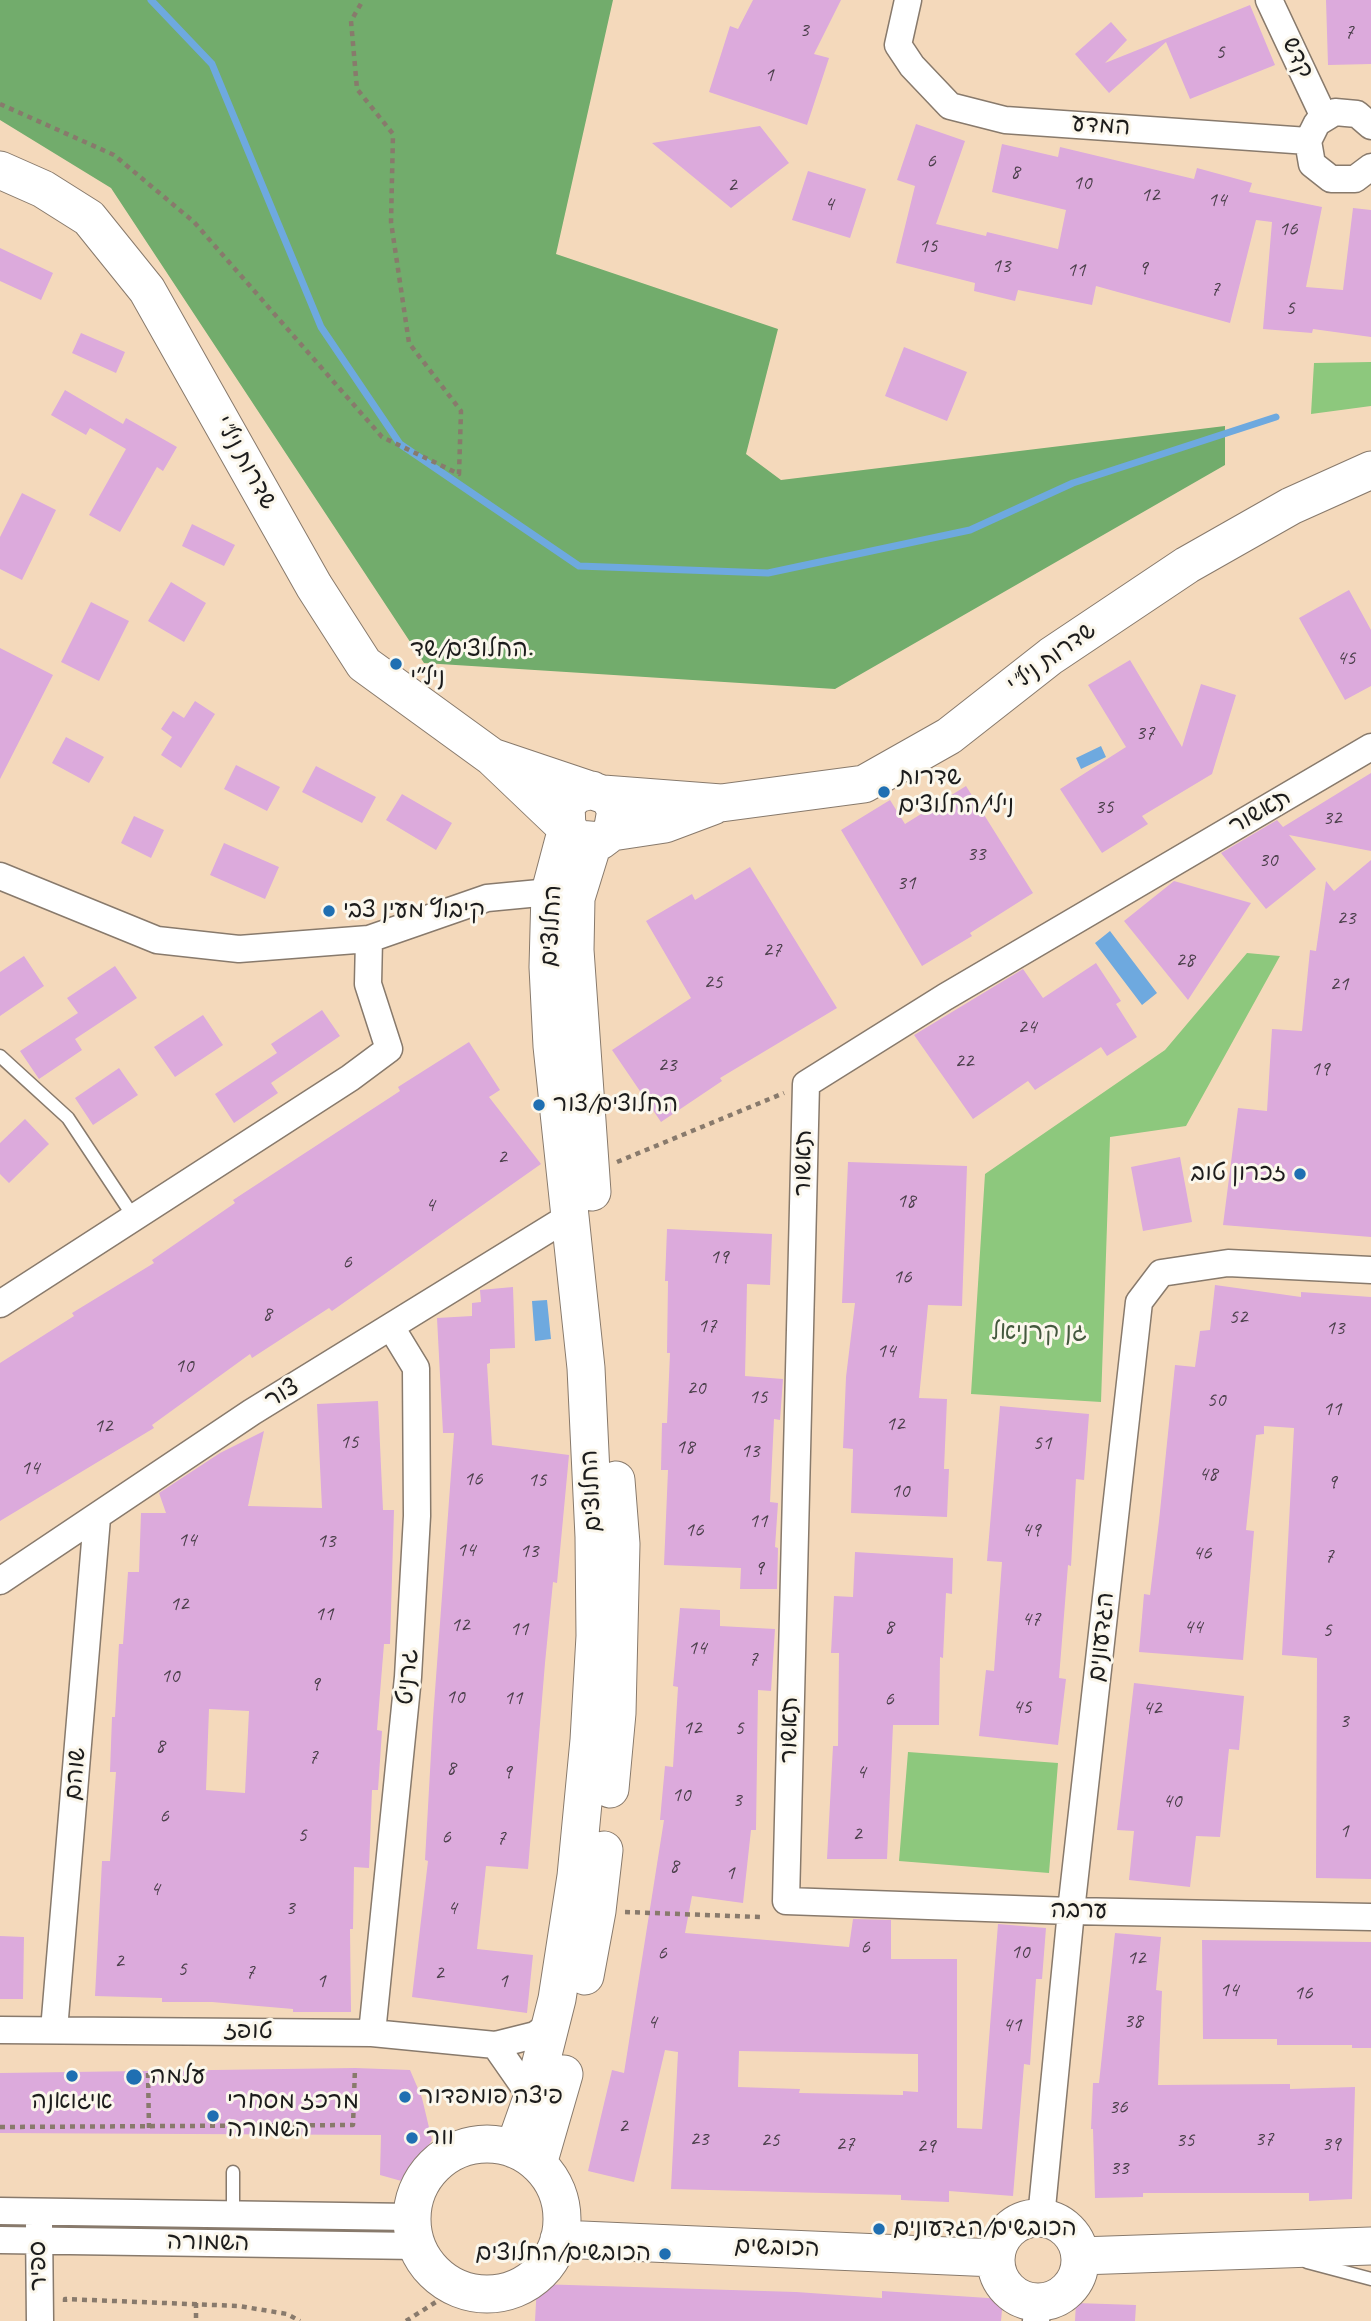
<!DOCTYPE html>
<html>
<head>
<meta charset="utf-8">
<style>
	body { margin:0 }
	canvas { display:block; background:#f4d9bb }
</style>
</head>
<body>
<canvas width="1371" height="2321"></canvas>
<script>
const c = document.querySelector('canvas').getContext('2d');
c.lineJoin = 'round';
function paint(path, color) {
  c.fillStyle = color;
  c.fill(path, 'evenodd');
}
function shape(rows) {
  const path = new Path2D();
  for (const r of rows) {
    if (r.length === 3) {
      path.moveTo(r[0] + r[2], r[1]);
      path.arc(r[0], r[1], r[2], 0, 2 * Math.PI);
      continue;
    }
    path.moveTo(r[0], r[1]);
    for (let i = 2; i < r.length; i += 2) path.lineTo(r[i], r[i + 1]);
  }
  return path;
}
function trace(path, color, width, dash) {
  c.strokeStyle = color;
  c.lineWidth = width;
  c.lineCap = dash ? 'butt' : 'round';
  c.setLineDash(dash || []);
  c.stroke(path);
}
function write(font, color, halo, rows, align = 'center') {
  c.font = font + ' Caveat,"Playpen Sans Hebrew",sans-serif';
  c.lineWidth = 6;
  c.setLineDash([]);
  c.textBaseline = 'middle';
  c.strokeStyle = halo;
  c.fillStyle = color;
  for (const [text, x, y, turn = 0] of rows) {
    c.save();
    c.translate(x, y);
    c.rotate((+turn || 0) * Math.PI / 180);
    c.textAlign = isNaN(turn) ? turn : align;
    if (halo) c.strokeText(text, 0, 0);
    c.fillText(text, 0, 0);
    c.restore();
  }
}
paint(shape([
	[1371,362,1371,406,1311,414,1314,363],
	[1247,953,1280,956,1186,1126,1110,1137,1101,1402,971,1394,985,1174,1165,1050],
	[908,1752,1058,1763,1049,1873,899,1861]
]), '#8dc87d');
paint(shape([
	[0,0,613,0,556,254,778,329,746,454,781,480,1225,426,1225,465,835,689,424,663,111,188,0,120]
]), '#72ac6c');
paint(shape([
	[1101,746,1106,757,1081,769,1076,758],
	[1110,931,1157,993,1142,1005,1095,943],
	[547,1300,551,1339,535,1341,532,1301]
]), '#6ea9df');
trace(shape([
	[151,0,212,64,321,327,400,444,579,566,768,573,970,530,1073,483,1276,417]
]), '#6ea9df', 7);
paint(shape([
	[753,0,841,0,814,54,829,58,807,125,709,92,730,26,738,29],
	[1326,0,1371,0,1371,64,1328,65],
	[1250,5,1275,65,1190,99,1166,42,1109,93,1075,54,1111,22,1127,40,1105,63],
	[916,124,965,141,936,224,986,236,987,232,1058,249,1066,210,992,192,1002,144,1058,157,1060,147,1194,179,1197,168,1252,183,1249,192,1322,207,1306,287,1343,290,1353,208,1371,210,1371,337,1313,329,1312,333,1263,329,1272,222,1256,220,1230,323,1096,286,1092,305,1018,290,1015,301,974,291,975,283,896,263,915,186,897,180],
	[760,126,789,163,731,208,652,143],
	[808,171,866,189,850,238,792,220],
	[0,248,53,273,41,300,0,281],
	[81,333,125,352,116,373,72,353],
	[904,347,967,372,947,421,885,396],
	[65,390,123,424,126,418,177,447,163,471,157,467,120,532,89,515,126,449,90,428,86,435,51,415],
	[22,493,56,510,22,580,0,569,0,537],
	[192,524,235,545,224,566,182,546],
	[171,582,206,603,184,642,148,621],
	[1349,590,1371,630,1371,686,1345,700,1299,618],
	[91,602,129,621,99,681,61,662],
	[0,648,53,675,0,779],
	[1130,660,1182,747,1201,684,1236,695,1212,774,1142,816,1148,824,1102,853,1060,789,1126,747,1088,685],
	[195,701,215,714,181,768,161,755,172,737,161,729,173,711,184,718],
	[66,737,104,757,89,783,52,763],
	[236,765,280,787,267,811,224,789],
	[316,766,376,797,362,823,302,792],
	[1371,773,1371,851,1289,835,1316,869,1266,909,1221,853,1277,820,1283,827],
	[966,786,1033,893,970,933,972,936,922,966,841,830,890,800,905,824],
	[402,794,452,823,436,850,386,820],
	[134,816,164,830,151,858,121,843],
	[224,843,279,867,265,899,210,875],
	[1371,860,1371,1237,1223,1225,1238,1108,1267,1111,1272,1029,1302,1031,1310,950,1316,951,1326,881,1334,891],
	[750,867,837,1008,720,1078,722,1081,661,1122,612,1050,691,998,646,921,692,894,695,900],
	[1174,881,1251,903,1188,1000,1124,921],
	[24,956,44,986,0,1016,0,972],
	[1096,963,1121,1001,1116,1004,1137,1037,1107,1056,1101,1047,1035,1090,1028,1081,973,1119,914,1035,1023,969,1043,998],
	[115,966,137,998,75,1039,82,1050,39,1079,20,1051,78,1013,67,998],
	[322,1010,340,1036,271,1083,278,1093,234,1123,215,1094,277,1053,271,1044],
	[203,1015,223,1045,175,1077,154,1047],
	[469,1042,500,1090,489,1097,541,1164,332,1311,329,1308,252,1358,250,1354,152,1425,154,1428,0,1521,0,1363,74,1316,72,1313,154,1263,152,1260,235,1203,233,1200,400,1091,398,1087],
	[119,1068,138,1095,93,1125,75,1098],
	[25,1119,49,1144,9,1183,0,1174,0,1143],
	[1180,1157,1192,1222,1143,1231,1131,1167],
	[848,1162,967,1166,962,1306,928,1305,919,1398,947,1399,944,1469,949,1469,947,1517,851,1513,853,1449,843,1448,846,1377,855,1303,842,1303],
	[667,1229,772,1234,770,1285,747,1284,745,1376,783,1379,780,1420,774,1419,770,1502,778,1503,775,1547,778,1548,777,1589,740,1589,741,1568,664,1565,668,1470,661,1470,662,1423,667,1423,670,1353,667,1353,668,1281,665,1281],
	[1215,1285,1301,1297,1301,1292,1371,1297,1371,1879,1316,1878,1317,1658,1282,1655,1294,1428,1264,1426,1264,1434,1256,1435,1246,1530,1254,1531,1243,1660,1139,1652,1144,1594,1150,1595,1159,1521,1175,1365,1195,1367,1200,1331,1210,1330],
	[513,1287,515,1348,490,1349,490,1363,487,1364,492,1445,569,1455,557,1583,553,1582,545,1663,528,1869,486,1866,477,1949,533,1955,527,2013,412,1997,428,1861,425,1860,433,1718,454,1433,443,1433,437,1318,472,1316,472,1303,481,1302,480,1290],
	[378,1401,383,1510,394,1510,390,1644,384,1644,377,1730,382,1731,378,1790,372,1790,369,1868,354,1867,353,1929,350,1929,351,2012,293,2012,293,2009,212,2002,162,2002,162,1998,95,1996,102,1861,110,1861,116,1772,110,1772,112,1717,115,1717,119,1644,123,1644,128,1572,139,1572,141,1513,166,1513,159,1493,220,1453,264,1431,248,1506,322,1508,317,1404],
	[209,1709,249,1711,245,1793,206,1790],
	[1000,1406,1089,1414,1084,1480,1076,1479,1071,1566,1068,1565,1059,1678,1066,1679,1058,1745,979,1736,986,1670,994,1671,1002,1562,987,1561],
	[855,1552,953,1558,952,1594,946,1593,943,1658,940,1657,939,1725,893,1725,887,1859,827,1859,833,1746,838,1746,839,1653,831,1653,834,1596,853,1597],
	[680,1608,720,1610,720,1626,775,1629,771,1691,758,1690,756,1830,751,1830,743,1903,692,1896,685,1933,849,1947,853,1919,891,1920,891,1959,957,1959,957,2128,982,2129,998,1924,1046,1928,1042,1979,1036,1979,1030,2065,1024,2064,1013,2196,949,2191,949,2202,901,2200,901,2195,671,2189,678,2052,665,2050,634,2182,588,2171,612,2070,624,2073,664,1820,660,1820,665,1766,673,1767,678,1687,673,1686],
	[739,2051,918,2054,918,2092,903,2091,903,2095,799,2093,800,2089,738,2087],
	[1134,1683,1244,1696,1239,1750,1229,1749,1220,1837,1196,1836,1190,1887,1129,1880,1134,1831,1117,1830],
	[1115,1933,1161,1937,1156,1990,1162,1991,1158,2085,1290,2084,1290,2089,1355,2087,1352,2199,1309,2201,1309,2193,1143,2193,1143,2197,1095,2198,1093,2129,1091,2129,1093,2083,1099,2083],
	[0,1936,24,1937,23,1999,0,1999],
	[1202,1940,1371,1942,1371,2048,1352,2048,1352,2045,1277,2045,1277,2039,1203,2039],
	[355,2068,410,2070,422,2098,432,2140,405,2182,380,2175,381,2135,0,2133,0,2073],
	[537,2284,796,2292,882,2298,882,2291,1003,2299,1001,2321,535,2321],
	[1076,2303,1136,2305,1135,2321,1075,2321]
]), '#dcaadc');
const lane = shape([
	[0,1056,68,1118,133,1216],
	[233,2213,233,2172],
	[1307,2262,1371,2279]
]);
const street = shape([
	[908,0,898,45,912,66,950,106,1005,120,1308,141],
	[1269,0,1324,117],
	[1371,126,1357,114,1335,112,1317,123,1308,141,1312,164,1331,179,1355,179,1371,167],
	[1371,747,945,997,806,1084,786,1901,1071,1911,1371,1917],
	[0,876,157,940,239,949,369,939,487,898,550,892,565,895],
	[0,1304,350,1078,389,1049,368,984,369,939],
	[0,1581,252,1412,570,1216],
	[0,2030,372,2033,495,2045,535,2035,552,2023],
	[54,2030,97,1518],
	[372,2033,408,1677,417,1516,416,1368,391,1327],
	[495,2045,532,2098],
	[0,2211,412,2217],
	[1041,2218,1071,1911,1139,1302,1161,1273,1228,1263,1371,1270],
	[39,2223,40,2321],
	[0,2240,417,2246],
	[1036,2321,1038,2302]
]);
const secondary = shape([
	[0,170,43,189,89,218,147,290,314,586,364,664,492,757,578,839,600,841,612,832,616,810,608,796,492,757],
	[603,794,721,803,864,784,949,736,1051,656,1187,565,1291,506,1371,470],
	[612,832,665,824,713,806],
	[592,1192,575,950,576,898,593,843],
	[610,1789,617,1713,621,1544,616,1480],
	[585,1976,597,1911,604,1850],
	[487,2219,75],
	[514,2149,532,2098,557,1999,576,1876,589,1740,595,1636,594,1537,586,1368,552,1046,548,967,550,892,567,828,566,805,577,794,592,790],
	[538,2164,564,2074],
	[1038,2260,42],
	[559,2239,995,2258],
	[1080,2256,1371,2246]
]);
trace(lane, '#887a6c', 15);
trace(street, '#887a6c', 29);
trace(secondary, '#887a6c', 39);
trace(shape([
	[0,104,114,155,194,222,382,437,459,474,461,411,409,343,391,222,393,134,357,89,351,21,363,0],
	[617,1162,784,1093],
	[625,1912,760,1917],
	[148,2073,149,2128],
	[0,2127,353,2125,355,2068],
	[65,2302,65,2299,239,2306,287,2314,300,2321],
	[196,2303,196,2321],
	[406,2321,458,2288]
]), '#887a6c', 4.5, [5, 5]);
trace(lane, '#fff', 12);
trace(street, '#fff', 26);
trace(secondary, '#fff', 37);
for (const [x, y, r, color] of [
	[396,664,7,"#1f6fb2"],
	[884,792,7,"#1f6fb2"],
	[329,911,7,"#1f6fb2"],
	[539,1105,7,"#1f6fb2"],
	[1300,1174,7,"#1f6fb2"],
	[72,2076,7,"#1f6fb2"],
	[134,2077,9,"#1f6fb2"],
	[405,2097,7,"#1f6fb2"],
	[213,2116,7,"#1f6fb2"],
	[412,2138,7,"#1f6fb2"],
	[879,2229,7,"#1f6fb2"],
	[665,2254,7,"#1f6fb2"]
]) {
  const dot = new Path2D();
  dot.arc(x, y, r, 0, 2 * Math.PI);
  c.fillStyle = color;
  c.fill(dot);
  trace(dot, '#fbf7ec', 2.5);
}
write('21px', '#4c404c', null, [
	["3",804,30],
	["7",1349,32],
	["5",1220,52],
	["1",769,75],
	["6",931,161],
	["8",1015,172],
	["10",1082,183],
	["2",732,185],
	["12",1150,195],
	["14",1217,200],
	["4",829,204],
	["16",1288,229],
	["15",928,246],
	["13",1001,266],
	["9",1143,268],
	["11",1076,270],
	["7",1215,289],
	["5",1290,308],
	["45",1346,658],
	["37",1145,733],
	["35",1104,807],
	["32",1332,818],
	["33",976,854],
	["30",1268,860],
	["31",906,883],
	["23",1346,918],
	["27",772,950],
	["28",1185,960],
	["25",713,982],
	["21",1339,984],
	["24",1027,1027],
	["22",964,1061],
	["23",667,1065],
	["19",1320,1069],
	["2",502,1157],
	["18",906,1201],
	["4",430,1205],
	["19",719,1257],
	["6",347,1262],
	["16",902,1277],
	["8",267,1314],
	["52",1238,1317],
	["17",707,1326],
	["13",1335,1328],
	["14",886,1351],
	["10",184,1366],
	["20",696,1388],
	["15",758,1397],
	["50",1216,1400],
	["11",1332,1409],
	["12",895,1424],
	["12",103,1426],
	["15",349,1442],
	["51",1042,1443],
	["18",685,1447],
	["13",750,1451],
	["14",30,1468],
	["48",1208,1474],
	["16",473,1479],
	["15",537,1480],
	["9",1332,1482],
	["10",900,1491],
	["11",758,1521],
	["16",694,1530],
	["49",1031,1530],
	["14",187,1540],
	["13",326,1541],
	["14",466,1550],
	["13",529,1551],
	["46",1202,1553],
	["7",1329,1556],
	["9",759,1568],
	["12",179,1604],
	["11",324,1614],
	["47",1031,1619],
	["12",460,1625],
	["8",889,1627],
	["44",1193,1627],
	["11",519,1629],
	["5",1327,1630],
	["14",697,1648],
	["7",753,1659],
	["10",170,1676],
	["9",315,1684],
	["10",455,1697],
	["11",513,1698],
	["6",889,1699],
	["45",1022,1707],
	["42",1152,1708],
	["3",1344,1721],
	["12",692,1728],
	["5",739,1728],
	["8",160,1746],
	["7",313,1757],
	["8",451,1768],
	["9",507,1772],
	["4",861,1772],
	["10",681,1795],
	["3",737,1800],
	["40",1172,1801],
	["6",164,1816],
	["1",1344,1831],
	["2",857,1834],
	["5",302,1835],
	["6",446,1837],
	["7",501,1838],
	["8",674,1866],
	["1",730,1873],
	["4",155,1889],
	["3",290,1908],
	["4",452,1908],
	["6",865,1947],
	["10",1020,1952],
	["6",662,1953],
	["12",1136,1958],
	["2",119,1961],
	["5",182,1969],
	["7",250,1972],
	["2",439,1973],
	["1",321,1981],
	["1",503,1981],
	["14",1229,1990],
	["16",1303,1993],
	["38",1133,2021],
	["4",652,2022],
	["41",1012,2025],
	["36",1118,2107],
	["2",623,2126],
	["23",699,2139],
	["37",1264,2139],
	["25",770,2140],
	["35",1185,2140],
	["27",845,2144],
	["39",1331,2144],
	["29",926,2146],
	["33",1119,2168]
]);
write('24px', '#1c1c1c', '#fbf7ec', [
	["קדש",1297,58,65],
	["המדע",1101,126,4],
	["שדרות ניל\"י",245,463,61],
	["שדרות ניל\"י",1052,658,-36],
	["תאשור",1260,812,-30],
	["החלוצים",552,926,-87],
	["תאשור",804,1163,-89],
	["צור",282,1394,-32],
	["החלוצים",592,1491,-93],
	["הגדעונים",1102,1637,-84],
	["גרניט",408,1677,-85],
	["תאשור",790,1730,-89],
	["שוהם",76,1774,-85],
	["ערבה",1079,1911,1],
	["טופז",248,2032],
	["השמורה",208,2243,1],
	["הכובשים",777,2248,2],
	["ספיר",39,2266,-91]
]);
write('24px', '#1c1c1c', '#fbf7ec', [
	["החלוצים/שד.",410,650],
	["ניל״י",410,678],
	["שדרות",898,778],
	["נילי/החלוצים",898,806],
	["קיבוץ מעין צבי",343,911],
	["החלוצים/צור",553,1105],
	["זכרון טוב",1286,1174,"right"],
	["עלמה",150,2077],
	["פיצה פומפדור",419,2097],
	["איגואנה",72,2102,"center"],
	["מרכז מסחרי",227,2102],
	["השמורה",227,2130],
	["וור",426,2138],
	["הכובשים/הגדעונים",893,2229],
	["הכובשים/החלוצים",651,2254,"right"]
], 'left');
write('24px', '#44583e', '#fbf7ec', [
	["גן קרניאל",1039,1333]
]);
</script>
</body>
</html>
